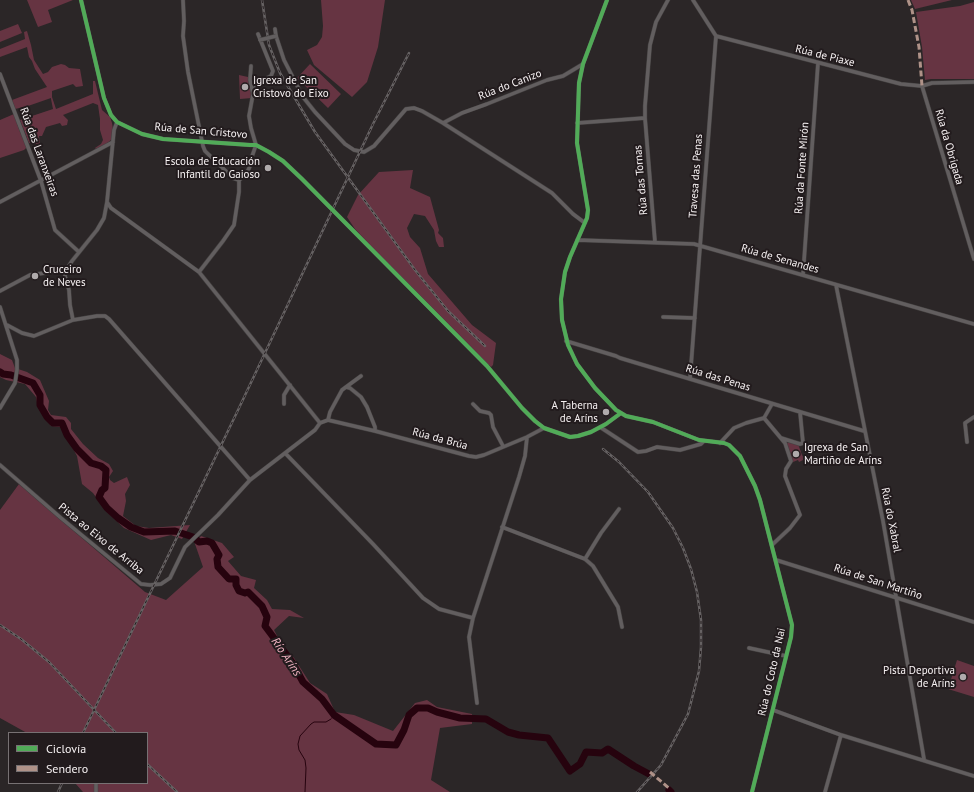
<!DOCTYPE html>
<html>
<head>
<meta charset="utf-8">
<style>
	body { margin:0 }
	#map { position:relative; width:974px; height:792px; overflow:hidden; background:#2b2627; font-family:"PT Sans",sans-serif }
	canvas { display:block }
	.legend { position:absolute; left:8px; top:732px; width:140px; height:52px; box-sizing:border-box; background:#221b1d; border:1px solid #777173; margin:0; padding:5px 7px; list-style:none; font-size:12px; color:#f7f2f3 }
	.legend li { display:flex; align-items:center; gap:8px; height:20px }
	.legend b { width:20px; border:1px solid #777173 }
</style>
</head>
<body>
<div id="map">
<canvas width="974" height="792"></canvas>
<ul class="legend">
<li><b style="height:5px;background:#51ab58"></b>Ciclovía</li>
<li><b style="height:5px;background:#af9288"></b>Sendero</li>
</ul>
</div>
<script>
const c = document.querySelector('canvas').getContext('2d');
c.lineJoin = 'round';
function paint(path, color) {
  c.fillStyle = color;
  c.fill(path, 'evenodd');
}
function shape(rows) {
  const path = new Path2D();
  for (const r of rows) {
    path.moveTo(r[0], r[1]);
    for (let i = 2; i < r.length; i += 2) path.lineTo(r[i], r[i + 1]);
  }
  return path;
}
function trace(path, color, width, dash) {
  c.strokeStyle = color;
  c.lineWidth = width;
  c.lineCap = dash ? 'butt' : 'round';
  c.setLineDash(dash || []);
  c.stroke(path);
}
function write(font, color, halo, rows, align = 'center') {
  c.font = font + ' "PT Sans",sans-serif';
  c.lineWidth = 4;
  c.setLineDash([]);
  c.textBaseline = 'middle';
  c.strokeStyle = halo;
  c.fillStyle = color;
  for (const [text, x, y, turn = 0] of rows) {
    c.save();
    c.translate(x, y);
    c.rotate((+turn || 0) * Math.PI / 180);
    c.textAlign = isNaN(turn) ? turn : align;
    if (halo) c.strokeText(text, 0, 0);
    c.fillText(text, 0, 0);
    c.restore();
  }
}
paint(shape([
	[27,0,73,0,48,10,52,22,38,27],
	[321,0,385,0,378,47,367,82,352,97,314,65,307,50,317,45,322,37,323,26],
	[911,0,952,0,915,9],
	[974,2,974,79,931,79,925,80,922,47,916,12,960,6],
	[18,24,22,33,0,42,0,31],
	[27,31,31,45,34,60,43,74,48,72,52,67,61,64,65,65,69,68,80,69,83,86,76,87,73,84,52,91,52,97,56,109,93,94,93,81,95,81,102,110,110,117,112,123,113,129,111,140,105,145,96,149,95,148,101,144,103,140,100,130,100,119,98,105,93,103,63,115,68,120,67,125,62,126,60,123,46,127,42,136,39,136,40,145,29,143,20,120,53,109,51,99,51,98,28,106,15,109,12,100,47,87,35,69,32,61,29,57,27,47,0,57,0,49,25,39,24,32],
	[310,64,341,94,328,108,297,78],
	[239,75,248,77,252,98,240,99],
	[14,114,19,129,27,147,24,150,0,158,0,120],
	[413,170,410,188,430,197,439,230,438,233,443,238,444,247,439,247,436,241,434,230,425,216,414,214,407,228,410,237,420,248,428,274,472,325,496,343,493,365,491,367,371,246,355,229,347,217,358,195,379,172],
	[0,354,12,360,15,368,27,372,40,380,49,401,48,410,51,415,66,417,71,423,71,429,83,444,98,458,109,464,113,471,109,477,110,480,114,483,127,477,130,485,125,494,126,501,123,516,136,526,149,528,190,525,182,539,171,535,151,540,124,528,105,510,93,493,82,484,77,456,61,427,51,426,38,407,36,397,25,384,6,380,0,377],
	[791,442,798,444,802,455,805,459,799,462,798,460,793,462,786,443],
	[19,484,145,592,166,600,203,567,195,544,201,536,222,543,234,557,228,561,241,576,256,580,254,588,267,600,272,609,290,610,304,618,289,616,274,630,283,647,294,658,310,683,327,694,335,712,354,715,393,731,415,703,427,700,437,707,472,714,472,724,440,728,431,780,450,792,83,792,75,783,147,783,147,733,27,733,0,718,0,510],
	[957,660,974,666,974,697,948,689]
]), '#663442');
trace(shape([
	[332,718,334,715],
	[305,792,306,768,305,760,299,750,298,744,300,736,311,724,314,722,326,722,331,719]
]), '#26030e', 1);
trace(shape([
	[0,372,3,374,11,375,33,383,40,395,40,405,47,417,53,423,62,423,67,435,77,449,91,463,101,466,106,470,105,488,102,490,99,497,107,508,118,518,131,527,144,532,175,531,193,537,199,542,207,541,212,543,219,555,217,559,218,567,229,579,236,579,236,585,239,591,245,593,248,592,262,606,267,617,265,626,292,662,303,682,322,699,334,715,376,744,396,745,404,730,409,715,417,708,428,708,437,712,460,718,486,719,508,732,519,735,548,738,570,771,580,764,586,752,602,753,608,749,634,766,649,774],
	[669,790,671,792]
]), '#26030e', 7);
const minor = shape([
	[81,0,104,98,111,115,117,122,142,134,163,139,250,145,256,145,269,152,283,161,302,179,487,366,522,408,535,421,544,428,570,437,578,436,591,432,606,424,621,413],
	[183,0,184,21,183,36,188,72,203,146,205,151,233,178,239,180],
	[607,0,583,64,579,83,577,143,588,210,587,218,570,257,565,272,561,299,562,320,568,345,577,364,595,388,616,410,626,416,653,422,699,440,724,443,729,445,740,456,755,486,760,500,792,625,791,637,752,792],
	[693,0,716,36,901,84,922,86,932,83,974,82],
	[275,29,276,36,284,60,303,97,315,112,345,144,354,150,364,152,374,146,406,109,414,108,422,111,443,123,552,193,573,214,585,223],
	[251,66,250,80,253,94],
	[0,74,41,181,55,230,79,252],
	[922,86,974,259],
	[117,122,114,130,107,202,111,208,199,272,320,423],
	[443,123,462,113,487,104,547,80,563,76,583,64],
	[577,123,645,118],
	[0,202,113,142],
	[577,240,694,244,974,324],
	[655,242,645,118,645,106,650,45,656,22,668,0],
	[65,272,65,276,69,290,70,305,73,320],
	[199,272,223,241,234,225,239,192,239,180,246,175,250,166,250,162,256,145,251,128,249,116,253,94,257,83,271,76,273,71,258,34],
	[803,275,818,63],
	[836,285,883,521,924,759],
	[0,291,30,275,59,271,65,272,72,261,97,230,104,218,107,202],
	[0,307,17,360,17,370,15,383,0,408],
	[663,317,695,318],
	[7,325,22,333,34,336,73,320,97,316,105,316,109,319,250,480],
	[566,341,616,356,620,358,864,431],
	[690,379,716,36],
	[346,387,361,376],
	[284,404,284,395,290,385],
	[473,404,480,411,489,413,491,415,493,427,503,446],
	[764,418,785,443,791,461,786,469,785,476,800,515,790,528,772,545],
	[328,420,375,431,469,456,476,457,484,455,527,437,544,428],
	[328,420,330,412,342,390,346,387,350,388,361,397,367,407,375,427,375,431],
	[600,427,638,452,646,451,657,447,680,450,701,444,704,441],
	[781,438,800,444,803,443,800,412],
	[967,442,965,423,974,417],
	[720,443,734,428,746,423,764,418,772,404],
	[285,453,373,544,423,598,439,609,473,618],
	[0,465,61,518,141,584,150,585,161,584,170,578,185,547,218,515,250,480,315,430,320,423,328,420],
	[502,527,585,559,593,566,618,607,622,627],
	[585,559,601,533,619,509],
	[776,560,974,622],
	[749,648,786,656],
	[477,703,469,637,473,618,519,477,525,456,527,437],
	[773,710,841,735,974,776],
	[96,792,96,783],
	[825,792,841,735]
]);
trace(minor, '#444141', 4.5);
trace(minor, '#625e5f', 3.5);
const rail = shape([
	[262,0,269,45,280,73,315,132,415,270,448,311,485,346],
	[603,449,619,462,648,492,673,528,683,548,691,569,697,592,701,620,701,647,699,671,688,714,661,765,637,792],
	[0,625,21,639,49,662,116,733],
	[83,733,239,408,373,124,409,53],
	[147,764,177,792],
	[58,792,62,783]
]);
trace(rail, '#666263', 2.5);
trace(rail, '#221b1d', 1, [3]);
const minorBridge = shape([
	[260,40,276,36]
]);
trace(minorBridge, '#444141', 4.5, []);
trace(minorBridge, '#625e5f', 3.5);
trace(shape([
	[908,0,912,10,919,47,922,86],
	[650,772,670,789]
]), '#af9288', 3, [6, 3]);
trace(shape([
	[81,0,104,98,111,115,117,122,142,134,163,139,250,145,256,145,269,152,283,161,302,179,487,366,522,408,535,421,544,428,570,437,578,436,591,432,606,424,621,413],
	[607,0,583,64,579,83,577,143,588,210,587,218,570,257,565,272,561,299,562,320,568,345,577,364,595,388,616,410,626,416,653,422,699,440,724,443,729,445,740,456,755,486,760,500,792,625,791,637,752,792]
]), '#51ab58', 4);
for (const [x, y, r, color] of [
	[245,87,4,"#b0abac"],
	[268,168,4,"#b0abac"],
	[35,276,4,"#b0abac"],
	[606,412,4,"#b0abac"],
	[796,454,4,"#b0abac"],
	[963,677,4,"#b0abac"]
]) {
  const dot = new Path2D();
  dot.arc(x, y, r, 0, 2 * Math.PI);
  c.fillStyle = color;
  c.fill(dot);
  trace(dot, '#221b1d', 1.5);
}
write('11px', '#f7f2f3', '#221b1d', [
	["Rúa de Piaxe",825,56,14],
	["Rúa do Canizo",510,85,-21],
	["Rúa de San Cristovo",201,131,5],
	["Rúa da Obrigada",949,147,74],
	["Rúa das Laranxeiras",39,152,70],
	["Rúa da Fonte Mirón",802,168,-86],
	["Travesa das Penas",696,176,-86],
	["Rúa das Tornas",641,180,-95],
	["Rúa de Senandes",780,259,16],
	["Rúa das Penas",718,378,17],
	["Rúa da Brúa",440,439,15],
	["Rúa do Xabral",891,520,79],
	["Pista ao Eixo de Arriba",101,539,39],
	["Rúa de San Martiño",878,582,18],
	["Rúa do Coto da Nai",772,672,-77]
]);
write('11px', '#f7f2f3', '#221b1d', [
	["Igrexa de San",253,81],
	["Cristovo do Eixo",253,94],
	["Escola de Educación",260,162,"right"],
	["Infantil do Gaioso",260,175,"right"],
	["Cruceiro",43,270],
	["de Neves",43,283],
	["A Taberna",598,406,"right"],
	["de Aríns",598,419,"right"],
	["Igrexa de San",804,448],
	["Martiño de Aríns",804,461],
	["Pista Deportiva",955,671,"right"],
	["de Aríns",955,684,"right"]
], 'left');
write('italic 12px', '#f4b5c4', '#221b1d', [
	["Río Aríns",286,657,56]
]);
</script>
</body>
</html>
